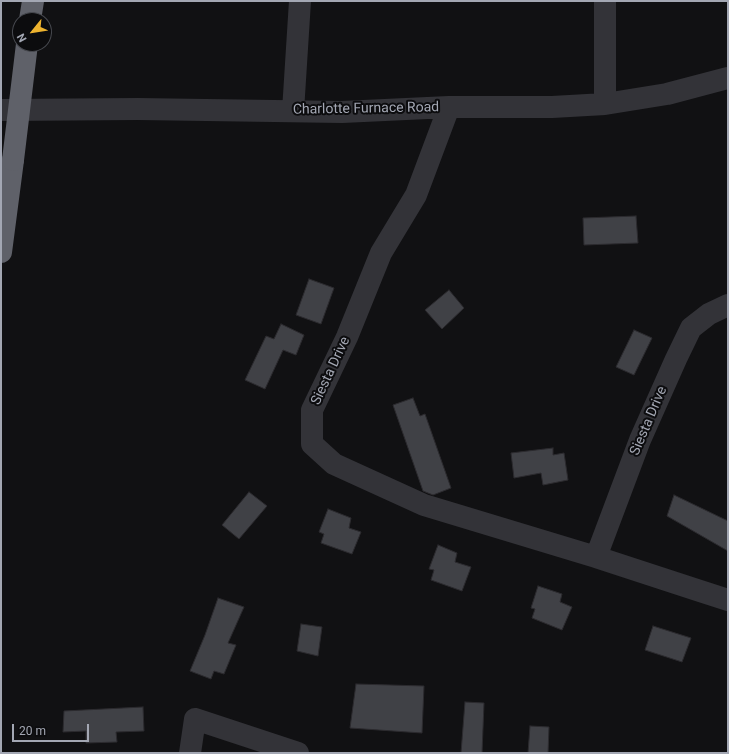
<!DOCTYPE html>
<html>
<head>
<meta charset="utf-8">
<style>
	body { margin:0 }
	#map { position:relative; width:729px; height:754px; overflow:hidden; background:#111113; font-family:Roboto,sans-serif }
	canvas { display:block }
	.frame { position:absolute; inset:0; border:2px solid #a3a7b3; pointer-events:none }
	.north { position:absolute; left:12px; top:12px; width:40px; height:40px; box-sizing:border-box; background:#0c0c0e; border:1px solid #484a50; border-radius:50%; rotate:240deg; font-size:11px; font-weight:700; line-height:16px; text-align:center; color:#a3a7b3 }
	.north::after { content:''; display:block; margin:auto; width:14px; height:18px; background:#edb32f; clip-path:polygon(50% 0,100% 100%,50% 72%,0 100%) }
	.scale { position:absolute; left:12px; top:724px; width:77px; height:18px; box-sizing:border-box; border:2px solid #a3a7b3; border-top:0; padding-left:5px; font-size:12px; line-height:14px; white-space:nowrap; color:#a3a7b3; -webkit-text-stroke:3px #0c0c0e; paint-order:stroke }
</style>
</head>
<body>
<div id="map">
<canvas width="729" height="754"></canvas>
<div class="frame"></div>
<div class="north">N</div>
<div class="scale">20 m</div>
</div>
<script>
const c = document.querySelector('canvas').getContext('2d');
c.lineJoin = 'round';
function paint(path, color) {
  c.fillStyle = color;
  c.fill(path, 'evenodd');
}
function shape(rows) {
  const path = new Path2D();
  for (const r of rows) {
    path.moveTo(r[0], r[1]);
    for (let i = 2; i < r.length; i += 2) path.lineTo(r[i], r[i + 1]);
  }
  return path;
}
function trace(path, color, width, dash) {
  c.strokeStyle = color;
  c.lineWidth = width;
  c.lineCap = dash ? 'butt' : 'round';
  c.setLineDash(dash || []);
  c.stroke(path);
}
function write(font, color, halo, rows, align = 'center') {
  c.font = font + ' Roboto,sans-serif';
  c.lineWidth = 4;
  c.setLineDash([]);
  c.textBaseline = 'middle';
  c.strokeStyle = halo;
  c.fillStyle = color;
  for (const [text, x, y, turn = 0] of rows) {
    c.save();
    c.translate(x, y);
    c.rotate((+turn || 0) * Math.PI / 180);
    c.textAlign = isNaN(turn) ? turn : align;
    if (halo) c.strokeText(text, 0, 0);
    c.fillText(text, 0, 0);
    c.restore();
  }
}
const building = shape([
	[636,216,638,243,584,245,583,218,636,216],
	[309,279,334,288,321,324,296,315,309,279],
	[449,290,464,308,442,329,425,310,449,290],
	[281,324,304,335,296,355,283,350,265,389,245,380,266,336,274,339,281,324],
	[634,330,652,338,634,375,616,367,634,330],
	[413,398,420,416,425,414,451,488,433,495,423,491,393,405,413,398],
	[553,448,553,455,564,453,568,480,543,485,541,473,514,478,511,453,553,448],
	[249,492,267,506,239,539,222,525,249,492],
	[674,495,728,521,728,551,667,516,674,495],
	[328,509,351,518,349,528,361,532,352,554,321,543,324,534,319,532,328,509],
	[438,545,457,553,455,562,471,567,462,591,431,580,434,570,429,569,438,545],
	[538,586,562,594,560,602,572,607,562,630,532,618,535,609,531,608,538,586],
	[218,598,244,607,228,643,236,645,224,674,214,671,211,679,190,671,205,635,218,598],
	[301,624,322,627,318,656,297,651,301,624],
	[653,626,691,638,682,662,645,650,653,626],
	[356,684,424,686,422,733,350,728,356,684],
	[465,702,484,703,482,753,461,753,465,702],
	[143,707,144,731,116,732,117,742,86,743,86,731,63,732,64,711,143,707],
	[530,726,549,727,548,753,528,753,530,726]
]);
paint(building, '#404146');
trace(building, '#2c2b2f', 1);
trace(shape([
	[605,1,605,104],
	[449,107,416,195,381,253,347,337,312,410,312,444,334,464,424,505,596,557,697,590,728,600],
	[1,110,138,109,342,112,449,107,552,107,605,104,667,94,728,78],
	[293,111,300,1],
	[596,557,640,440,676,359,691,328,709,314,728,305],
	[190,753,195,719,298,753]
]), '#333338', 22);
trace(shape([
	[30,20,33,1],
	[1,252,13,160]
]), '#5f6169', 22);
trace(shape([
	[13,160,27,44]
]), '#5f6169', 22);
write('14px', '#a3a7b3', '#0c0c0e', [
	["Charlotte Furnace Road",366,109,-1],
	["Siesta Drive",331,371,-65],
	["Siesta Drive",649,421,-67]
]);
</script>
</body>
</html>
